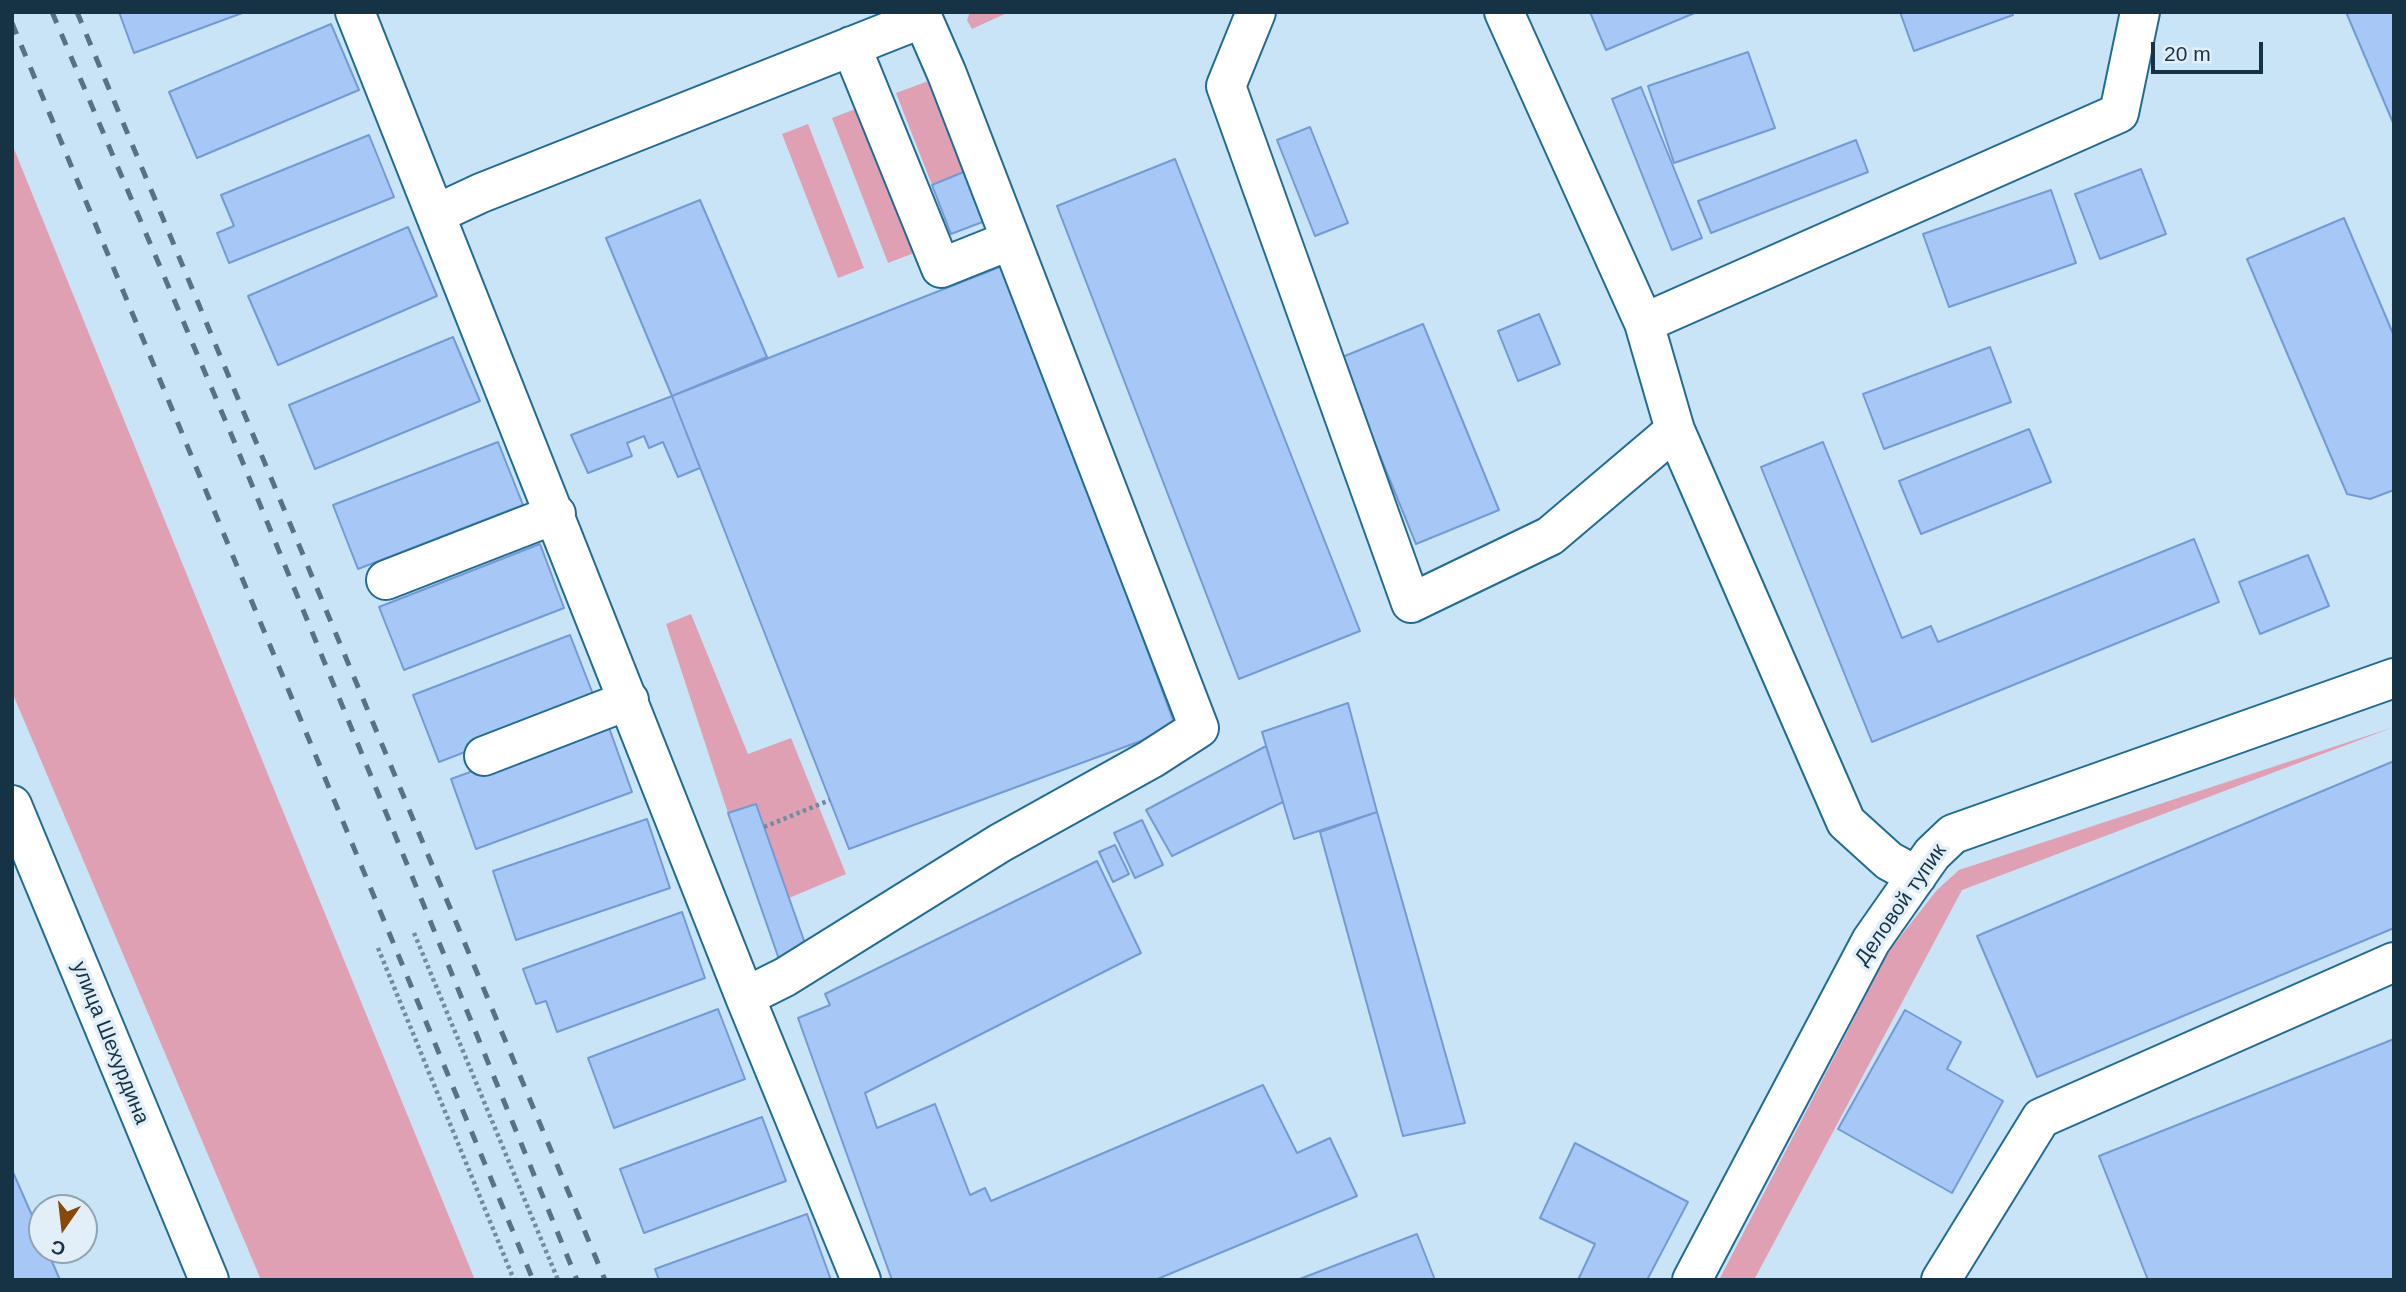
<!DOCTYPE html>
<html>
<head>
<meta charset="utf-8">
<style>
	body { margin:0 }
	#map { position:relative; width:2406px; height:1292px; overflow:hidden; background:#c9e4f7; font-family:Helvetica,sans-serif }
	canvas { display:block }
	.frame { position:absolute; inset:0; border:14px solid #163345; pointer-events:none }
	.north { position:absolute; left:28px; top:1194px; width:70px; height:70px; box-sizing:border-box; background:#e2eff9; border:2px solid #90a4b1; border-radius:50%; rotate:194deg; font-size:19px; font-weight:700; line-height:28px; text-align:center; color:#163345 }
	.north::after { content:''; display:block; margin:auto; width:24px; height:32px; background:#86490a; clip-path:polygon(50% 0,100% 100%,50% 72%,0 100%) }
	.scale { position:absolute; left:2151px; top:42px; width:112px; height:32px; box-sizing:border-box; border:4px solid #163345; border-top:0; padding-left:9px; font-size:21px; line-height:24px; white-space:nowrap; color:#163345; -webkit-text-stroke:5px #e2eff9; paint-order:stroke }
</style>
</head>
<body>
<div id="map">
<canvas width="2406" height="1292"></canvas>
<div class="frame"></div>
<div class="north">С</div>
<div class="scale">20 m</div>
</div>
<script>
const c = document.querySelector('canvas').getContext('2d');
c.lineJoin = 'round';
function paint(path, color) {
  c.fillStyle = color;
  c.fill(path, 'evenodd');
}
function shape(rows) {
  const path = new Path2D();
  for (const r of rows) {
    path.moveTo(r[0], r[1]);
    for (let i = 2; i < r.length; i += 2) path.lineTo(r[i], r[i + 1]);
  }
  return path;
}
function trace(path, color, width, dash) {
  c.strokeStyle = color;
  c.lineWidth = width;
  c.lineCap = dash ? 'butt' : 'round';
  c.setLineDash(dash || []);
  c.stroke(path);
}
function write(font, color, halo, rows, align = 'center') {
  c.font = font + ' Helvetica,sans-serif';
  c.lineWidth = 7;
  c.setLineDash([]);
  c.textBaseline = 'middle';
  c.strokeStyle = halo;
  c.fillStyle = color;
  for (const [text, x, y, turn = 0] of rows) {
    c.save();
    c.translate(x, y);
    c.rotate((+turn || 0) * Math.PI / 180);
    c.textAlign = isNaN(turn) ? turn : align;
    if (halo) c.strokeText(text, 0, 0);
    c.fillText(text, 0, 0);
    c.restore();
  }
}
paint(shape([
	[970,12,1009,12,972,29,967,20],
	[931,80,966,171,932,185,896,93],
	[858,108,914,253,888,263,832,118],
	[808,124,864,268,838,278,782,134],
	[12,144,269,777,475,1280,261,1280,12,692],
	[691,614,748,754,791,738,846,874,789,898,756,804,728,813,666,624],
	[2394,727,1962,890,1754,1280,1719,1280,1889,951,1937,890,1959,870]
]), '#e0a0b4');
const building = shape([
	[119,12,245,12,134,53,119,12],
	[1590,12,1697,12,1606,50,1590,12],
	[1900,12,2012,12,2013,15,1914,51,1900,12],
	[2346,12,2394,12,2394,125,2346,12],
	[331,24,359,90,197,158,169,92,331,24],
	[1748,52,1775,128,1674,163,1648,86,1748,52],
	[1641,87,1702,238,1672,250,1612,99,1641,87],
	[1310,127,1348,223,1315,236,1277,140,1310,127],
	[369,135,394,197,229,263,217,233,234,226,221,195,369,135],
	[1856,140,1868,172,1711,233,1698,201,1856,140],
	[1175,159,1360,631,1239,679,1057,206,1175,159],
	[2141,169,2166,234,2100,259,2075,194,2141,169],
	[966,171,985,221,951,234,932,185,966,171],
	[2051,190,2076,263,1949,307,1923,234,2051,190],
	[700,200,767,357,672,396,606,238,700,200],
	[2344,218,2394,336,2394,490,2370,499,2347,494,2247,259,2344,218],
	[408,227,437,296,278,365,248,296,408,227],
	[1005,265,1176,728,849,849,672,396,1005,265],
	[1539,314,1560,364,1518,381,1498,331,1539,314],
	[1423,324,1499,510,1416,544,1340,358,1423,324],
	[453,337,480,401,315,469,289,405,453,337],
	[1990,347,2011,402,1884,449,1863,394,1990,347],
	[672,396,700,468,678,477,663,442,649,448,644,436,627,443,632,456,588,473,571,435,672,396],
	[2029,429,2051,482,1921,534,1899,481,2029,429],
	[498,442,523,505,358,569,333,505,498,442],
	[1823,442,1902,638,1931,626,1938,642,2194,539,2219,602,1872,742,1761,467,1823,442],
	[540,544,564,608,404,670,379,607,540,544],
	[2308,555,2329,606,2260,634,2239,582,2308,555],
	[570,635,596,702,439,762,413,695,570,635],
	[1348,703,1377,812,1294,839,1262,732,1348,703],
	[607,722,632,792,476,849,451,779,607,722],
	[1266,746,1283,802,1172,856,1146,810,1266,746],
	[2394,761,2394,928,2037,1077,1977,936,2394,761],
	[756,804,808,952,780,962,728,813,756,804],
	[1377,812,1465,1123,1403,1136,1320,832,1377,812],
	[647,819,670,888,516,940,493,871,647,819],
	[1142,820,1163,865,1135,878,1114,833,1142,820],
	[1115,845,1129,874,1113,882,1099,852,1115,845],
	[1097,861,1141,953,865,1093,877,1128,935,1104,970,1195,985,1188,991,1201,1263,1085,1297,1153,1330,1138,1357,1196,1155,1280,892,1280,798,1018,830,1005,825,994,1097,861],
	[682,912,705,978,557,1032,546,1001,536,1004,523,969,682,912],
	[718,1009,745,1079,614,1128,588,1058,718,1009],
	[1905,1010,1961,1042,1947,1069,2003,1101,1952,1193,1838,1129,1905,1010],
	[2394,1039,2394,1280,2148,1280,2099,1156,2394,1039],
	[762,1117,786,1181,644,1233,620,1169,762,1117],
	[1575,1143,1688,1202,1647,1280,1578,1280,1595,1244,1540,1218,1575,1143],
	[12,1170,42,1238,42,1250,47,1250,60,1280,12,1280,12,1170],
	[807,1214,831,1280,659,1280,655,1269,807,1214],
	[1417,1234,1435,1280,1297,1280,1417,1234]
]);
paint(building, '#a7c7f7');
trace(building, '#739ad3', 2);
const minor = shape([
	[355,12,745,997,861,1280],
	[1256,12,1226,86,1411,603,1550,536,1675,430,1644,323,1504,12],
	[851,46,941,268,1011,240],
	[436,214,481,193,923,18],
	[1644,323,2119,113,2140,12],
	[1675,430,1846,822,1889,861,1917,876],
	[386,580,556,514],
	[484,756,629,700],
	[745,997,785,977,1000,843,1151,759,1199,728,947,74,920,12],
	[1692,1280,1871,941,1932,854,1953,834,2394,678],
	[1941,1280,2041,1118,2394,962]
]);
const major = shape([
	[12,805,209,1280]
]);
trace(minor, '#236b93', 42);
trace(major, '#236b93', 42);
trace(shape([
	[764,827,830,800],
	[414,933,558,1280],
	[378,948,514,1280]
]), '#708c9e', 4.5, [3.5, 3.5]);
trace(minor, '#fff', 38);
trace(major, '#fff', 38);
trace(shape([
	[52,12,234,441,577,1280],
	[77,12,605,1280],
	[12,23,533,1280]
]), '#567284', 5, [12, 12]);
write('21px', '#163345', '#e2eff9', [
	["Деловой тупик",1901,905,-55],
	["улица Шехурдина",110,1043,68]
]);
</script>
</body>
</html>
